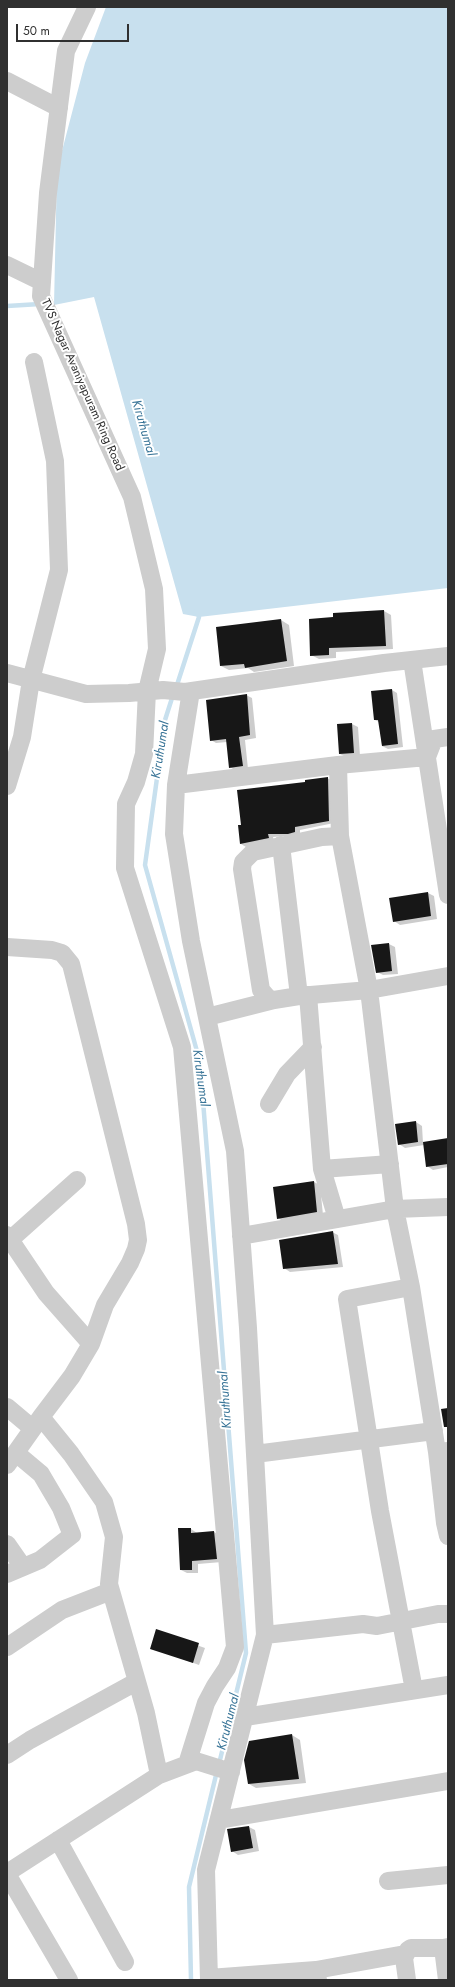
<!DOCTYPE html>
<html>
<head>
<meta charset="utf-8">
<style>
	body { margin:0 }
	#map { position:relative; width:455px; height:1987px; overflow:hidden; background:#fff; font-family:Jost,sans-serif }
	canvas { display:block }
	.frame { position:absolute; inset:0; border:8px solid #303030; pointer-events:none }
	.scale { position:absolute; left:16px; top:24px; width:113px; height:18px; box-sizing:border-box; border:2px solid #303030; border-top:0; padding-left:5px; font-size:12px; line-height:14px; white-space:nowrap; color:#303030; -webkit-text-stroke:3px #fff; paint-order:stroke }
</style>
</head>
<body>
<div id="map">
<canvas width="455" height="1987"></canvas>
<div class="frame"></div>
<div class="scale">50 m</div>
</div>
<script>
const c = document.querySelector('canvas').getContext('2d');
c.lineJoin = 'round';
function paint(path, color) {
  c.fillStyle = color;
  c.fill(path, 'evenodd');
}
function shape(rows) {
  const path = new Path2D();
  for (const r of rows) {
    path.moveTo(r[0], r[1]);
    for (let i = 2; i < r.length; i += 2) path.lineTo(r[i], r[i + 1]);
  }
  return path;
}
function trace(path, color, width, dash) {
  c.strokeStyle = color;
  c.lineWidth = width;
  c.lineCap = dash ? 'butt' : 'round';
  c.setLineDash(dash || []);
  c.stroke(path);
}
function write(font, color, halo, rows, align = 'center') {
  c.font = font + ' Jost,sans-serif';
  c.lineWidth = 4;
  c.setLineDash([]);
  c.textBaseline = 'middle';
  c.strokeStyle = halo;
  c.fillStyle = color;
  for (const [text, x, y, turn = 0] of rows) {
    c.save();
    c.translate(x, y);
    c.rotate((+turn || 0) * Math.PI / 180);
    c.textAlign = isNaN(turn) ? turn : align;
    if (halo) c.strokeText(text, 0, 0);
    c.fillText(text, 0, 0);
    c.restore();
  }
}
paint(shape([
	[106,7,448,7,448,588,199,617,183,614,94,297,54,305,57,170,85,63]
]), '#c8e0ee');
paint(shape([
	[384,611,391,615,393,649,336,652,336,658,319,659,311,655,334,618,334,614],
	[281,620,289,625,294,666,254,672,248,668,229,670,221,666],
	[392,690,397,693,403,747,388,749,382,746,379,722,375,720],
	[246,695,252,698,256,738,245,740,248,769,236,771,230,767,227,742,216,743,211,740],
	[352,724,358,727,360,756,346,757,340,754,338,725],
	[327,778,333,781,334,823,300,830,300,835,273,837,274,841,246,847,241,844,242,826,306,782],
	[428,893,434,896,437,919,400,925,394,921],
	[389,944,395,947,398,974,383,975,377,972],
	[416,1122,422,1126,423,1143,448,1139,448,1167,433,1170,427,1166,424,1145,405,1148,399,1144],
	[314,1182,320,1185,323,1215,284,1222,278,1218],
	[332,1232,338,1235,343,1267,290,1272,284,1268],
	[191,1529,197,1533,214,1532,220,1535,222,1562,198,1564,198,1573,187,1573,181,1570],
	[157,1631,205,1648,199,1665,151,1648],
	[292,1735,300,1740,306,1783,256,1788,249,1784],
	[249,1827,255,1830,259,1851,238,1855,232,1851]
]), '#0003');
trace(shape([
	[7,306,40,304],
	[176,688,199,617,197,611],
	[173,695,165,720,145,865,200,1062,246,1653,219,1764],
	[191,1980,189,1887,217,1771]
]), '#c8e0ee', 4.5);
paint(shape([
	[384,610,386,646,329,648,329,655,310,656,309,619,333,617,333,613],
	[281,619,287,661,245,668,244,664,220,666,216,627],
	[392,689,398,744,382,746,378,720,374,720,371,691],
	[247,694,250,735,239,737,243,766,229,768,226,739,210,741,206,700],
	[352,723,354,753,339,754,337,724],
	[328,777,329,821,295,827,295,832,288,834,268,834,269,838,240,844,238,825,241,825,237,790,305,782,305,780],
	[428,892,431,916,393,922,389,898],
	[389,943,392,971,376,973,371,945],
	[416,1121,418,1142,398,1145,395,1124],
	[448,1138,448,1164,426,1167,423,1142],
	[314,1181,317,1212,277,1219,273,1187],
	[333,1231,338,1264,283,1269,279,1240],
	[448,1408,448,1427,444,1427,441,1409],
	[178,1528,191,1528,191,1533,214,1531,217,1559,192,1561,192,1570,180,1570],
	[156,1629,199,1643,193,1663,150,1649],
	[292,1734,299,1779,248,1784,244,1760,249,1741],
	[249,1826,253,1848,231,1852,227,1829]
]), '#171717');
trace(shape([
	[87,7,66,51,48,193,41,296,132,497,154,589,157,649,147,691,144,754,136,782,126,804,125,868,182,1047,235,1647,227,1668,215,1686,206,1703,187,1764],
	[7,81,59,108],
	[7,265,42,282],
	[412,660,448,895],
	[7,673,86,694,129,693,163,690,185,692,384,663,448,656],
	[191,691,176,785,174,834,191,941,235,1151,248,1328,265,1635,206,1870,209,1980],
	[338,765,340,836],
	[176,785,338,765,427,757,434,739,448,737],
	[7,786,22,737,31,680,59,570,55,461,34,362],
	[340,836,369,990,299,996,274,1000,268,998,261,990,242,869,243,862,253,852,322,837,340,836],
	[281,845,299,996],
	[7,947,52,950,62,953,71,964,136,1224,138,1240,136,1249,130,1263,105,1305,91,1344],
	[448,976,369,990,395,1209,411,1287,437,1452,448,1451],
	[308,995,322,1169,390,1164],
	[207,1017,274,1000],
	[269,1104,287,1074,313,1047],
	[322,1169,337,1219],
	[7,1235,46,1293,91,1344,72,1376,41,1417,71,1454,104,1502,114,1537,109,1584,146,1713,159,1775],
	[241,1236,395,1209,448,1207],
	[11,1239,77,1180],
	[411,1287,347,1299,380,1511,414,1690],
	[7,1407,32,1428],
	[437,1452,445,1523,448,1536],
	[255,1454,434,1431],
	[7,1465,41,1417],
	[7,1544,23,1567],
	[7,1574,40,1560,72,1535,61,1508,41,1474,16,1453],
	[265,1635,363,1624,377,1626,438,1614,448,1614],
	[7,1647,62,1610,111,1591],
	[245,1717,448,1685],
	[7,1755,30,1740,136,1682],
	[219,1820,448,1781],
	[58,1840,125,1962],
	[7,1873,159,1775,196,1761,231,1772],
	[7,1874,69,1980],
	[388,1881,448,1875],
	[316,1970,405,1954],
	[209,1978,316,1970,318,1980],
	[407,1980,404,1958,408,1950,411,1948,443,1948],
	[447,1980,443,1948,448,1947]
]), '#cdcdcd', 18);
write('12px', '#303030', '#fff', [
	["TVS Nagar Avaniyapuram Ring Road",82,385,66]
]);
write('italic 13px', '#387497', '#fff', [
	["Kiruthumal",143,428,74],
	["Kiruthumal",161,750,-81],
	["Kiruthumal",200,1078,82],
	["Kiruthumal",226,1400,-94],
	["Kiruthumal",229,1722,-76]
]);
</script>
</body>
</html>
